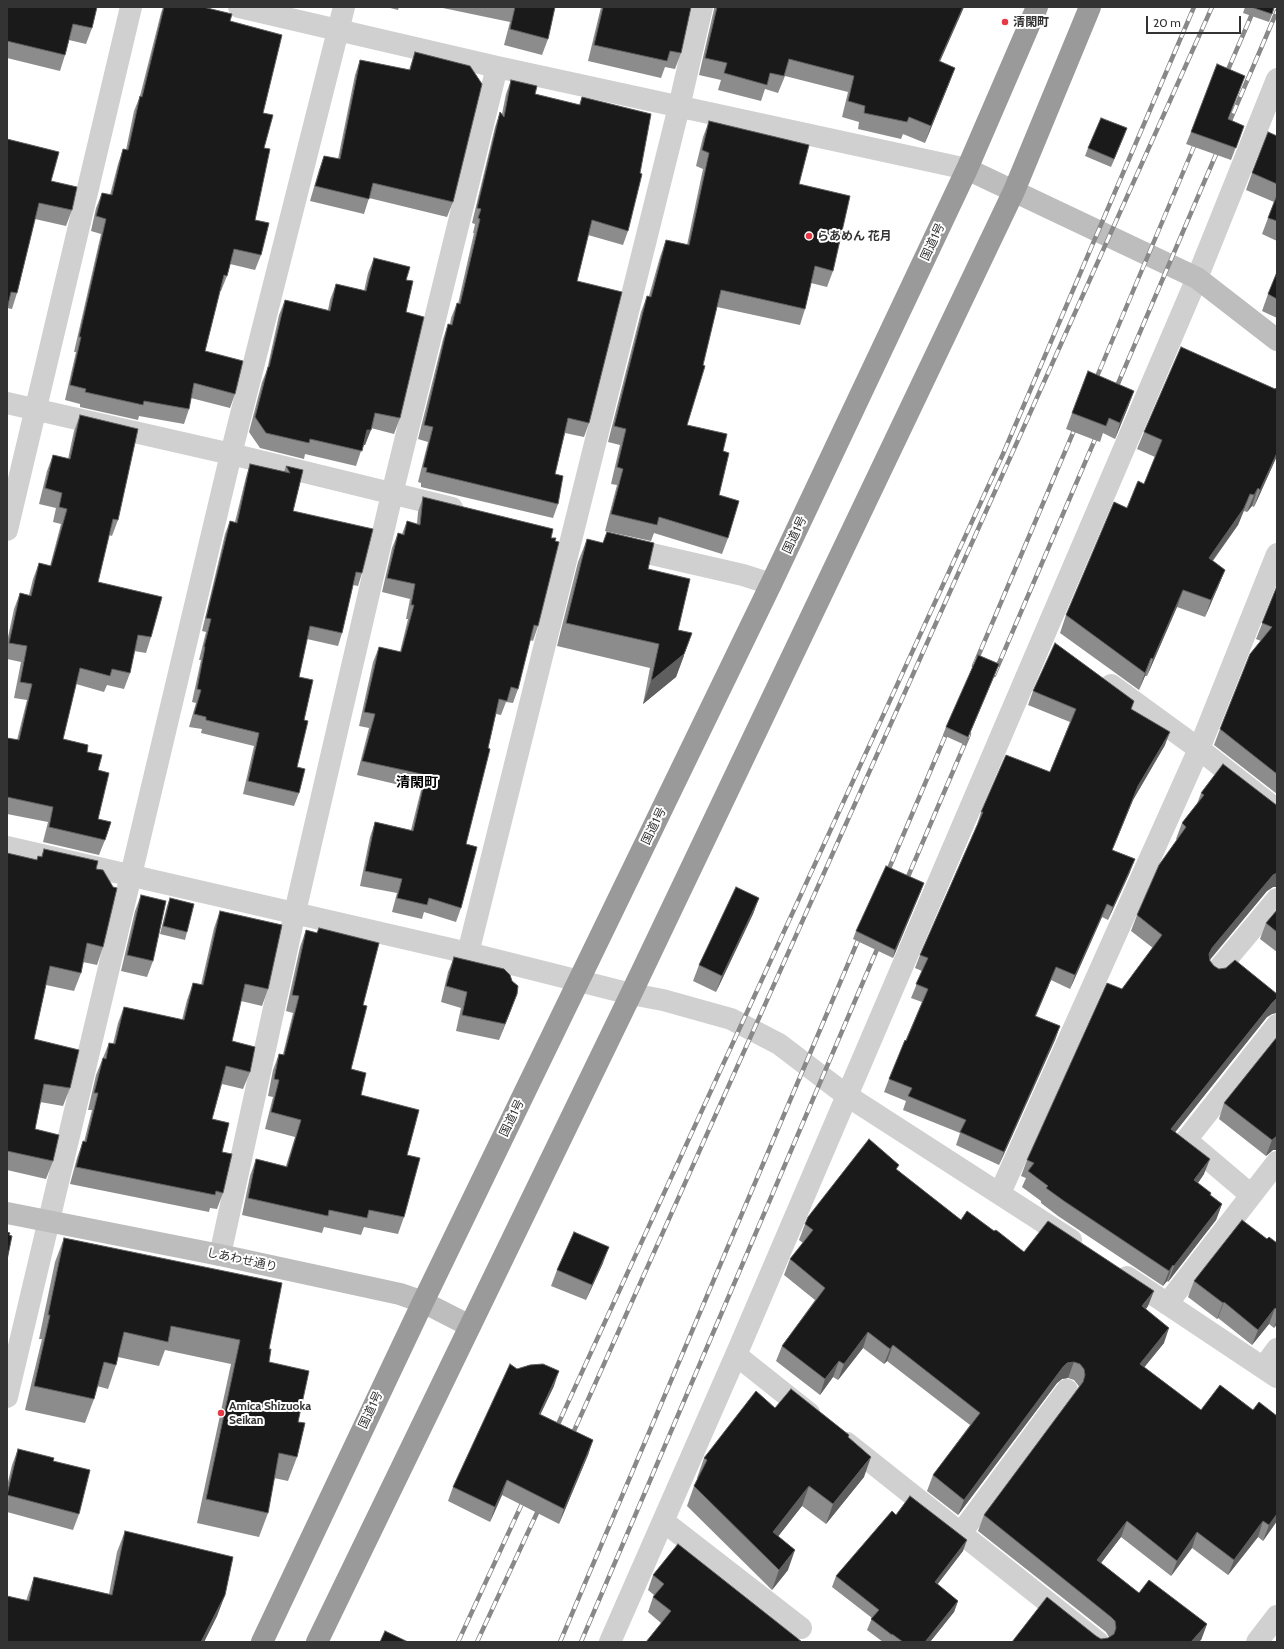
<!DOCTYPE html>
<html>
<head>
<meta charset="utf-8">
<style>
	body { margin:0 }
	#map { position:relative; width:1284px; height:1649px; overflow:hidden; background:#fff; font-family:Cabin,sans-serif }
	canvas { display:block }
	.frame { position:absolute; inset:0; border:8px solid #333; pointer-events:none }
	.scale { position:absolute; left:1146px; top:16px; width:95px; height:18px; box-sizing:border-box; border:2px solid #333; border-top:0; padding-left:5px; font-size:12px; line-height:14px; white-space:nowrap; color:#333; -webkit-text-stroke:3px #fff; paint-order:stroke }
</style>
</head>
<body>
<div id="map">
<canvas width="1284" height="1649"></canvas>
<div class="frame"></div>
<div class="scale">20 m</div>
</div>
<script>
const c = document.querySelector('canvas').getContext('2d');
c.lineJoin = 'round';
function shape(rows) {
  const path = new Path2D();
  for (const r of rows) {
    path.moveTo(r[0], r[1]);
    for (let i = 2; i < r.length; i += 2) path.lineTo(r[i], r[i + 1]);
  }
  return path;
}
function trace(path, color, width, dash) {
  c.strokeStyle = color;
  c.lineWidth = width;
  c.lineCap = dash ? 'butt' : 'round';
  c.setLineDash(dash || []);
  c.stroke(path);
}
function paint(path, color) {
  c.fillStyle = color;
  c.fill(path, 'evenodd');
}
function write(font, color, halo, rows, align = 'center') {
  c.font = font + ' Cabin,"Noto Sans JP",sans-serif';
  c.lineWidth = 4;
  c.setLineDash([]);
  c.textBaseline = 'middle';
  c.strokeStyle = halo;
  c.fillStyle = color;
  for (const [text, x, y, turn = 0] of rows) {
    c.save();
    c.translate(x, y);
    c.rotate((+turn || 0) * Math.PI / 180);
    c.textAlign = isNaN(turn) ? turn : align;
    if (halo) c.strokeText(text, 0, 0);
    c.fillText(text, 0, 0);
    c.restore();
  }
}
trace(shape([
	[239,7,497,67,967,169],
	[7,403,231,454,452,508],
	[7,530,131,7],
	[621,547,743,575,771,584],
	[1111,685,1199,749,1277,810],
	[7,847,468,953,631,994,663,1000,731,1019,779,1044,846,1095,1071,1240],
	[468,953,679,107,702,7],
	[1216,972,1277,899],
	[1000,1193,1199,749,1277,554],
	[1251,1195,1186,1140,1277,1025],
	[220,1255,295,912,392,494,497,67],
	[1127,1277,1277,1377],
	[1167,1304,1277,1162],
	[736,1355,809,1413],
	[1263,1368,1277,1349],
	[7,1397,231,454,344,7],
	[847,1443,1098,1642],
	[663,1521,801,1628],
	[961,1533,1067,1390],
	[610,1642,736,1355,1197,278,1277,79],
	[1257,1642,1277,1616]
]), '#d0d0d0', 22);
trace(shape([
	[967,169,1197,278,1277,340],
	[7,1213,220,1255,400,1294,423,1302,470,1326]
]), '#bdbdbd', 22);
trace(shape([
	[262,1642,423,1302,771,584,967,169,1037,7],
	[317,1642,631,994,1014,191,1090,7]
]), '#9a9a9a', 22);
const rail = shape([
	[1224,79,1255,7],
	[1226,130,1277,11],
	[1093,386,1198,137],
	[1114,393,1220,145],
	[974,666,1078,421],
	[994,675,1099,430],
	[885,878,949,727],
	[904,886,969,734],
	[554,1433,1003,454,1194,7],
	[569,1442,1212,7],
	[458,1642,526,1495],
	[477,1642,542,1502],
	[560,1642,862,931],
	[581,1642,881,940]
]);
trace(rail, '#888', 4.5);
trace(rail, '#fff', 3, [9]);
paint(shape([
	[7,7,92,28,86,44,69,40,65,55,60,71,7,58],
	[163,7,203,7,230,21,263,113,264,148,255,220,261,255,255,270,230,264,227,276,221,291,220,291,205,351,235,394,230,408,191,398,189,409,184,424,139,416,138,420,80,407,80,404,65,400,76,352,74,352,101,234,91,231,96,208,102,193,110,195,118,164,123,149,126,150,134,111,140,96,161,13],
	[386,7,399,7,398,10],
	[438,7,555,7,548,39,542,55,504,45,510,22],
	[601,7,691,7,681,53,675,69,665,67,661,78,588,61],
	[714,7,964,7,940,61,955,68,925,143,903,134,901,139,858,129,859,122,842,117,848,92,785,76,778,93,765,89,761,101,718,90,721,80,699,75,714,9],
	[1245,7,1275,7,1269,22,1243,13],
	[415,52,453,202,447,217,369,198,364,214,310,201,319,170,324,156,338,159,355,75,360,60,409,70],
	[511,80,535,94,579,105,582,97,628,231,623,245,588,235,577,281,589,423,584,437,565,433,555,474,558,504,553,518,421,487,421,483,418,482,428,442,418,439,443,339,448,324,450,324,451,318,457,303,458,304,474,233,473,233,475,224,472,223,495,127,500,112,502,114,506,94],
	[1228,119,1239,139,1231,160,1186,144,1191,132],
	[709,121,799,184,833,271,827,287,811,283,805,309,800,325,717,307,687,425,723,451,719,495,728,538,722,554,654,533,651,541,605,531,617,485,611,484,620,445,608,442,641,312,647,296,649,296,660,257,666,240,687,245,703,169,696,166,703,137],
	[1127,128,1111,167,1085,156,1088,148],
	[1277,136,1277,241,1262,234,1274,202,1246,190,1252,173],
	[7,139,51,181,72,210,66,226,35,219,17,293,12,309,7,308],
	[374,258,406,280,406,312,400,418,394,434,371,428,365,445,363,445,356,466,305,454,304,459,260,448,249,432,262,382,267,370,279,315,285,300,328,310,330,300,336,284,364,291,368,273],
	[1277,272,1277,318,1262,311,1268,294],
	[1277,387,1277,456,1254,507,1252,506,1247,512,1244,511,1238,525,1213,561,1225,570,1218,587,1205,617,1177,607,1147,676,1145,676,1139,690,1060,633,1066,615,1127,508,1144,484,1155,457,1137,449,1144,432,1275,389],
	[1134,391,1128,407,1115,439,1103,433,1100,442,1066,429,1072,413],
	[80,415,118,520,112,536,109,535,98,582,151,637,146,653,134,651,130,673,124,689,107,685,104,692,76,684,63,739,87,752,98,770,98,819,105,840,99,855,43,842,48,822,7,814,7,738,17,740,27,700,14,698,21,662,7,659,7,642,14,609,20,593,29,595,33,579,39,563,50,566,61,524,53,522,56,508,39,504,47,471,53,455,68,459,74,431],
	[250,464,284,472,286,466,303,470,293,511,362,573,358,586,353,585,342,633,338,646,307,639,299,677,304,720,297,767,299,793,294,806,243,794,254,746,201,733,202,729,189,727,196,703,192,702,201,660,199,660,206,632,202,631,225,534,230,521,235,522,246,477],
	[423,497,551,538,538,626,533,641,530,640,518,689,513,703,506,702,501,715,496,714,466,844,461,908,456,922,424,912,422,919,392,912,397,893,360,886,370,837,375,822,411,830,421,790,357,775,369,728,359,726,373,662,379,647,400,652,408,619,406,619,410,599,382,592,392,548,398,533,402,534,407,521,417,524,418,512],
	[607,532,648,569,678,630,684,656,676,677,643,704,650,668,557,646,578,562,587,539,603,543],
	[1277,586,1277,794,1214,745,1220,729,1261,641,1256,639],
	[999,664,965,745,943,735,946,727],
	[1033,691,1131,709,1165,745,1133,800,1112,850,1130,872,1108,920,1102,917,1070,989,1051,980,1036,1016,1060,1026,1055,1040,999,1165,956,1145,960,1133,903,1110,906,1101,884,1092,889,1079,922,1002,911,998,922,971,915,968,920,955,977,825,981,812,1050,772,1070,722,1028,705],
	[1201,793,1277,805,1277,887,1273,887,1267,891,1210,960,1210,961,1214,966,1276,1013,1272,1014,1267,1017,1175,1132,1204,1174,1198,1183,1211,1195,1222,1204,1216,1220,1168,1282,1167,1281,1163,1286,1058,1216,1041,1203,1041,1201,1022,1187,1026,1178,1021,1176,1027,1160,1122,989,1153,948,1131,931,1137,915,1177,840,1176,839,1182,823,1197,804],
	[44,849,96,869,103,947,97,965,83,962,81,973,74,991,46,985,34,1039,70,1088,63,1106,40,1102,35,1129,53,1161,46,1179,7,1170,7,853,37,860,38,856,41,857],
	[921,891,893,958,853,939,856,931],
	[141,895,153,961,147,977,121,971,135,911],
	[170,898,187,932,185,940,160,934,167,906],
	[759,898,753,914,716,992,693,981,699,965],
	[1277,910,1277,952,1260,939,1266,923],
	[220,911,268,989,262,1006,241,1001,232,1041,250,1072,243,1089,222,1084,212,1119,222,1152,223,1193,217,1209,210,1208,209,1212,70,1184,77,1158,83,1141,84,1142,92,1110,88,1110,96,1075,109,1043,113,1044,118,1023,124,1007,182,1020,187,1000,193,983,201,985,214,928],
	[319,928,363,1005,351,1069,361,1095,407,1155,404,1217,398,1234,364,1227,361,1235,324,1227,322,1233,242,1215,250,1176,256,1159,286,1166,295,1137,265,1129,273,1097,268,1096,273,1070,279,1054,283,1054,293,1013,286,1011,300,947,306,930,317,933],
	[454,957,512,981,511,1010,499,1040,456,1031,461,1008,441,1002,448,972],
	[1277,1037,1277,1150,1273,1150,1266,1156,1219,1119,1224,1103],
	[897,1171,961,1220,994,1231,1024,1252,1148,1306,1146,1309,1164,1343,1144,1367,1201,1410,1253,1410,1277,1416,1277,1521,1263,1541,1258,1537,1228,1575,1192,1548,1171,1576,1121,1537,1101,1563,1139,1593,1207,1624,1201,1640,1012,1642,1096,1636,1101,1639,1108,1638,1109,1637,1106,1632,978,1531,984,1515,1079,1387,1078,1385,1074,1380,1068,1378,1062,1379,1057,1383,958,1515,927,1491,933,1475,970,1425,887,1361,884,1364,863,1348,838,1380,833,1377,820,1395,776,1361,782,1346,815,1300,784,1275,790,1259,803,1243,799,1240,805,1224],
	[64,1238,269,1349,269,1362,298,1422,297,1457,288,1481,274,1478,268,1513,259,1537,197,1523,231,1364,165,1350,159,1366,118,1357,116,1365,108,1389,97,1386,94,1399,85,1423,25,1410,42,1339,39,1339,55,1262],
	[1267,1239,1277,1243,1277,1324,1274,1328,1269,1324,1252,1345,1218,1318,1217,1319,1188,1297,1194,1281],
	[603,1263,586,1300,551,1286,557,1270],
	[517,1369,554,1386,540,1414,593,1440,588,1455,559,1524,502,1495,490,1522,448,1501,453,1487],
	[775,1408,849,1435,848,1437,864,1477,826,1524,802,1506,778,1536,788,1570,772,1590,687,1506,694,1486,698,1479,697,1478,704,1458],
	[18,1449,53,1461,79,1514,73,1530,7,1512,7,1486,12,1465],
	[896,1515,963,1551,937,1584,958,1601,954,1612,930,1642,883,1642,867,1630,872,1618,832,1587,836,1576],
	[125,1531,225,1595,217,1616,204,1642,26,1601,34,1577,109,1594,117,1552],
	[653,1575,802,1642,661,1623,648,1612,653,1597,654,1595,648,1590]
]), '#8c8c8c');
paint(shape([
	[963,7,964,7,961,14,933,77,939,61],
	[955,68,949,84,925,143,931,126],
	[1127,128,1124,136,1111,167,1114,159],
	[1134,391,1128,407,1115,439,1120,423],
	[367,430,371,430,365,445,362,445],
	[1277,453,1277,456,1254,507,1260,490],
	[1258,488,1252,506,1247,512,1254,495],
	[1250,494,1238,525,1202,575,1209,558],
	[1225,570,1218,587,1205,617,1211,600],
	[1183,590,1177,607,1147,676,1153,659],
	[692,633,676,677,643,704,651,681],
	[1151,658,1145,676,1139,690,1145,673],
	[999,664,996,672,965,745,968,737],
	[1170,732,1165,745,1133,800,1107,863,1112,850,1138,786],
	[1135,859,1130,872,1108,920,1113,907],
	[1277,873,1277,887,1273,887,1267,891,1206,964,1209,954,1212,948,1273,875],
	[924,883,921,891,893,958,895,950],
	[759,898,753,914,716,992,722,976],
	[1107,904,1102,917,1070,989,1075,975],
	[1056,967,1051,980,1030,1029,1035,1016],
	[517,994,511,1010,499,1040,505,1024],
	[1277,998,1277,1010,1276,1013,1272,1014,1267,1017,1165,1145,1171,1129,1273,1002],
	[1060,1026,1055,1040,999,1165,1004,1152],
	[1277,1136,1277,1150,1273,1150,1266,1156,1272,1140],
	[1210,1159,1204,1174,1189,1196,1194,1180],
	[1222,1204,1216,1220,1168,1282,1174,1266],
	[609,1247,603,1263,586,1300,592,1285],
	[1173,1265,1167,1281,1163,1286,1169,1271],
	[1154,1291,1148,1306,1136,1321,1142,1306],
	[1224,1302,1218,1318,1217,1319,1223,1303],
	[1275,1308,1269,1324,1252,1345,1258,1330],
	[1277,1320,1277,1324,1274,1328],
	[1169,1328,1164,1343,1134,1380,1140,1364],
	[868,1332,863,1348,838,1380,844,1364],
	[893,1345,887,1361,884,1364,890,1349],
	[839,1361,833,1377,820,1395,825,1379],
	[1074,1362,1068,1378,1062,1379,1057,1383,958,1515,964,1500,1063,1367,1067,1363],
	[559,1371,554,1386,534,1428,539,1414],
	[593,1440,588,1455,559,1524,564,1509],
	[871,1457,864,1477,826,1524,833,1504],
	[507,1480,502,1495,490,1522,495,1507],
	[809,1486,802,1506,766,1552,773,1532],
	[1277,1514,1277,1521,1263,1541,1269,1525],
	[1127,1521,1121,1537,1091,1576,1097,1560],
	[1263,1521,1258,1537,1228,1575,1234,1560],
	[1197,1532,1192,1548,1171,1576,1177,1561],
	[967,1540,963,1551,931,1593,935,1582],
	[795,1550,788,1570,772,1590,779,1570],
	[225,1595,217,1616,204,1642,201,1642],
	[958,1601,954,1612,930,1642,925,1642],
	[1207,1624,1201,1640,1199,1642,1191,1642]
]), '#5f5f5f');
const building = shape([
	[7,7,97,7,92,28,73,24,65,55,7,41,7,7],
	[164,7,203,7,232,14,230,21,282,35,263,113,273,115,264,148,270,149,255,220,269,223,261,255,234,249,227,276,224,275,205,351,243,361,235,394,194,383,189,409,144,401,143,405,85,392,86,389,70,385,81,337,79,337,106,219,96,216,102,193,112,195,123,149,128,150,140,96,142,97,164,7],
	[515,7,555,7,548,39,510,29,515,7],
	[603,7,691,7,681,53,670,51,667,61,594,45,603,7],
	[717,7,963,7,939,61,955,68,931,126,909,117,907,122,864,113,865,106,848,101,854,76,789,59,784,76,770,73,767,85,724,73,727,63,705,58,717,7],
	[1251,7,1274,7,1272,14,1251,7],
	[415,52,470,66,482,84,453,202,373,183,369,199,315,186,324,156,340,159,360,60,410,70,415,52],
	[1217,64,1245,76,1228,119,1244,126,1236,148,1191,132,1217,64],
	[511,80,537,86,535,94,580,105,582,97,651,114,640,173,642,174,628,231,592,220,577,281,622,292,589,423,568,418,555,474,563,476,558,504,426,472,427,468,423,467,433,427,424,425,448,324,452,325,457,303,460,304,480,219,478,218,481,209,477,208,500,112,504,117,511,80],
	[1101,118,1127,128,1114,159,1088,148,1101,118],
	[709,121,809,145,799,184,850,196,833,271,815,266,805,309,721,290,703,365,705,366,687,425,727,434,723,451,729,453,719,495,739,501,728,538,659,517,657,525,611,514,623,469,617,467,626,429,614,426,647,296,651,297,666,240,689,245,709,153,702,150,709,121],
	[1268,132,1277,136,1277,184,1252,173,1268,132],
	[7,139,59,152,51,181,77,187,72,210,39,203,17,293,11,292,7,309,7,139],
	[1277,195,1277,221,1268,218,1277,195],
	[374,258,410,267,406,280,413,281,406,312,424,317,400,418,375,413,371,430,367,430,362,451,310,439,309,443,266,433,255,417,268,367,269,367,285,300,330,311,336,284,366,291,374,258],
	[1277,272,1277,299,1268,294,1277,272],
	[1181,347,1275,389,1277,387,1277,453,1260,490,1258,488,1254,495,1250,494,1244,508,1209,558,1225,570,1211,600,1183,590,1153,659,1151,658,1145,673,1066,615,1114,502,1127,508,1138,481,1144,484,1162,440,1144,432,1181,347],
	[1088,371,1134,391,1120,423,1109,418,1106,426,1072,413,1088,371],
	[80,415,138,429,118,520,113,519,98,582,162,597,151,637,138,635,130,673,112,669,110,676,80,668,63,739,88,745,87,752,102,755,98,770,109,773,98,819,111,822,105,840,49,827,53,807,7,797,7,738,19,740,32,684,20,682,27,646,9,643,20,593,31,596,39,563,51,566,67,509,59,507,62,493,45,488,53,455,70,459,80,415],
	[250,464,290,473,286,466,303,470,293,511,373,529,362,573,356,572,342,633,310,626,299,677,313,680,304,720,308,721,297,767,305,769,299,793,248,781,259,733,206,720,206,717,194,714,201,690,197,689,205,647,204,647,211,619,206,618,230,521,237,523,250,464],
	[423,497,553,529,551,538,556,538,555,541,559,542,538,626,534,625,518,689,511,687,507,701,499,699,488,748,490,749,466,844,477,847,461,908,429,898,427,905,397,898,402,879,365,871,375,822,413,831,426,775,362,761,375,714,364,712,379,647,401,652,414,605,411,605,415,584,387,578,398,533,404,535,407,521,420,525,423,497],
	[607,532,654,543,648,569,690,579,678,630,692,633,684,654,651,681,659,644,566,623,587,539,603,543,607,532],
	[1277,586,1277,774,1220,729,1250,654,1272,627,1262,623,1277,586],
	[1055,643,1134,701,1131,709,1170,732,1138,786,1112,850,1135,859,1113,907,1107,904,1075,975,1056,967,1035,1016,1060,1026,1004,1152,960,1132,966,1120,908,1096,912,1088,889,1079,905,1040,906,1041,928,989,916,984,928,958,920,955,983,812,981,812,1006,755,1050,772,1076,709,1033,691,1055,643],
	[978,655,999,664,968,737,946,727,978,655],
	[1223,764,1275,804,1277,805,1277,873,1273,875,1212,948,1209,954,1210,961,1214,966,1219,969,1226,968,1235,960,1277,994,1277,998,1273,1002,1171,1129,1210,1159,1194,1180,1211,1193,1210,1195,1222,1204,1174,1266,1173,1265,1169,1271,1064,1201,1046,1188,1048,1186,1028,1171,1034,1163,1027,1160,1107,983,1122,989,1162,935,1137,915,1159,865,1186,827,1182,823,1204,795,1201,793,1223,764],
	[44,849,98,861,96,869,103,870,113,887,117,888,103,947,87,943,81,973,50,966,34,1039,79,1050,70,1088,44,1084,35,1129,59,1135,53,1161,7,1151,7,853,37,860,38,856,42,857,44,849],
	[886,866,924,883,895,950,856,931,886,866],
	[736,887,759,898,722,976,699,965,736,887],
	[141,895,166,901,153,961,127,955,141,895],
	[170,898,194,904,187,932,163,926,170,898],
	[1277,910,1277,932,1266,923,1277,910],
	[220,911,282,925,268,989,245,984,232,1041,255,1047,250,1072,226,1066,212,1119,229,1123,222,1152,232,1154,223,1193,216,1191,215,1195,76,1167,83,1141,86,1142,98,1093,94,1093,103,1058,106,1059,109,1043,115,1044,124,1007,184,1020,193,983,203,985,220,911],
	[319,928,379,943,363,1005,367,1006,351,1069,366,1073,361,1095,419,1110,407,1155,420,1158,404,1217,369,1210,367,1218,329,1210,328,1216,248,1198,256,1159,287,1167,301,1120,271,1112,279,1080,274,1079,279,1054,284,1055,299,996,292,995,306,930,317,933,319,928],
	[454,957,504,969,510,975,512,981,518,986,517,994,505,1024,462,1015,467,992,446,986,454,957],
	[1277,1037,1277,1136,1272,1140,1224,1103,1277,1037],
	[869,1139,899,1165,896,1169,961,1220,967,1211,994,1231,996,1230,1024,1252,1048,1221,1154,1291,1142,1306,1169,1328,1140,1364,1201,1410,1220,1385,1253,1410,1259,1402,1277,1416,1277,1514,1269,1525,1263,1521,1234,1560,1197,1532,1177,1561,1127,1521,1097,1560,1139,1593,1149,1580,1207,1624,1191,1642,1012,1642,1047,1597,1096,1636,1101,1639,1108,1638,1114,1634,1116,1628,1115,1621,1111,1617,984,1515,1083,1382,1085,1375,1084,1369,1080,1364,1074,1362,1067,1363,1063,1367,964,1500,933,1475,980,1413,893,1345,890,1349,868,1332,844,1364,839,1361,825,1379,782,1346,825,1288,790,1259,813,1230,805,1224,808,1217,869,1139],
	[1242,1220,1267,1239,1269,1237,1277,1243,1277,1310,1275,1308,1258,1330,1224,1302,1223,1303,1194,1281,1242,1220],
	[7,1232,10,1233,9,1235,12,1236,7,1260,7,1232],
	[574,1232,609,1247,592,1285,557,1270,574,1232],
	[64,1238,282,1283,269,1349,271,1349,269,1362,309,1371,298,1422,305,1423,297,1457,279,1453,268,1513,206,1499,240,1340,171,1326,168,1342,124,1332,116,1365,104,1362,94,1399,34,1386,50,1315,48,1315,64,1238],
	[510,1364,517,1369,530,1365,543,1364,559,1371,539,1414,593,1440,564,1509,507,1480,495,1507,453,1487,510,1364],
	[791,1389,849,1435,848,1437,871,1457,833,1504,809,1486,773,1532,795,1550,779,1570,694,1486,707,1460,704,1458,756,1391,775,1408,791,1389],
	[18,1449,54,1458,53,1461,90,1470,79,1514,7,1495,18,1449],
	[910,1496,967,1540,935,1582,958,1601,925,1642,903,1642,892,1634,892,1635,871,1619,879,1610,836,1576,892,1511,896,1515,910,1496],
	[125,1531,233,1557,225,1595,201,1642,7,1642,7,1596,29,1601,34,1577,112,1595,125,1531],
	[678,1544,802,1642,646,1642,671,1611,653,1597,664,1584,653,1575,678,1544],
	[385,1631,408,1642,380,1642,385,1631]
]);
paint(building, '#1a1a1a');
trace(building, '#5f5f5f', 1);
for (const [x, y, r, color] of [
	[1005,22,4,"#e63946"],
	[809,236,4,"#e63946"],
	[221,1413,4,"#e63946"]
]) {
  const dot = new Path2D();
  dot.arc(x, y, r, 0, 2 * Math.PI);
  c.fillStyle = color;
  c.fill(dot);
  trace(dot, '#fff', 1.5);
}
write('bold 12px', '#333', '#fff', [
	["清閑町",1013,22],
	["らあめん 花月",817,236],
	["Amica Shizuoka",229,1406],
	["Seikan",229,1420]
], 'left');
write('12px', '#333', '#fff', [
	["国道1号",933,242,-65],
	["国道1号",795,535,-65],
	["国道1号",654,826,-64],
	["国道1号",512,1118,-64],
	["しあわせ通り",242,1260,12],
	["国道1号",371,1410,-65]
]);
write('bold 14px', '#000', '#fff', [
	["清閑町",417,783]
]);
</script>
</body>
</html>
